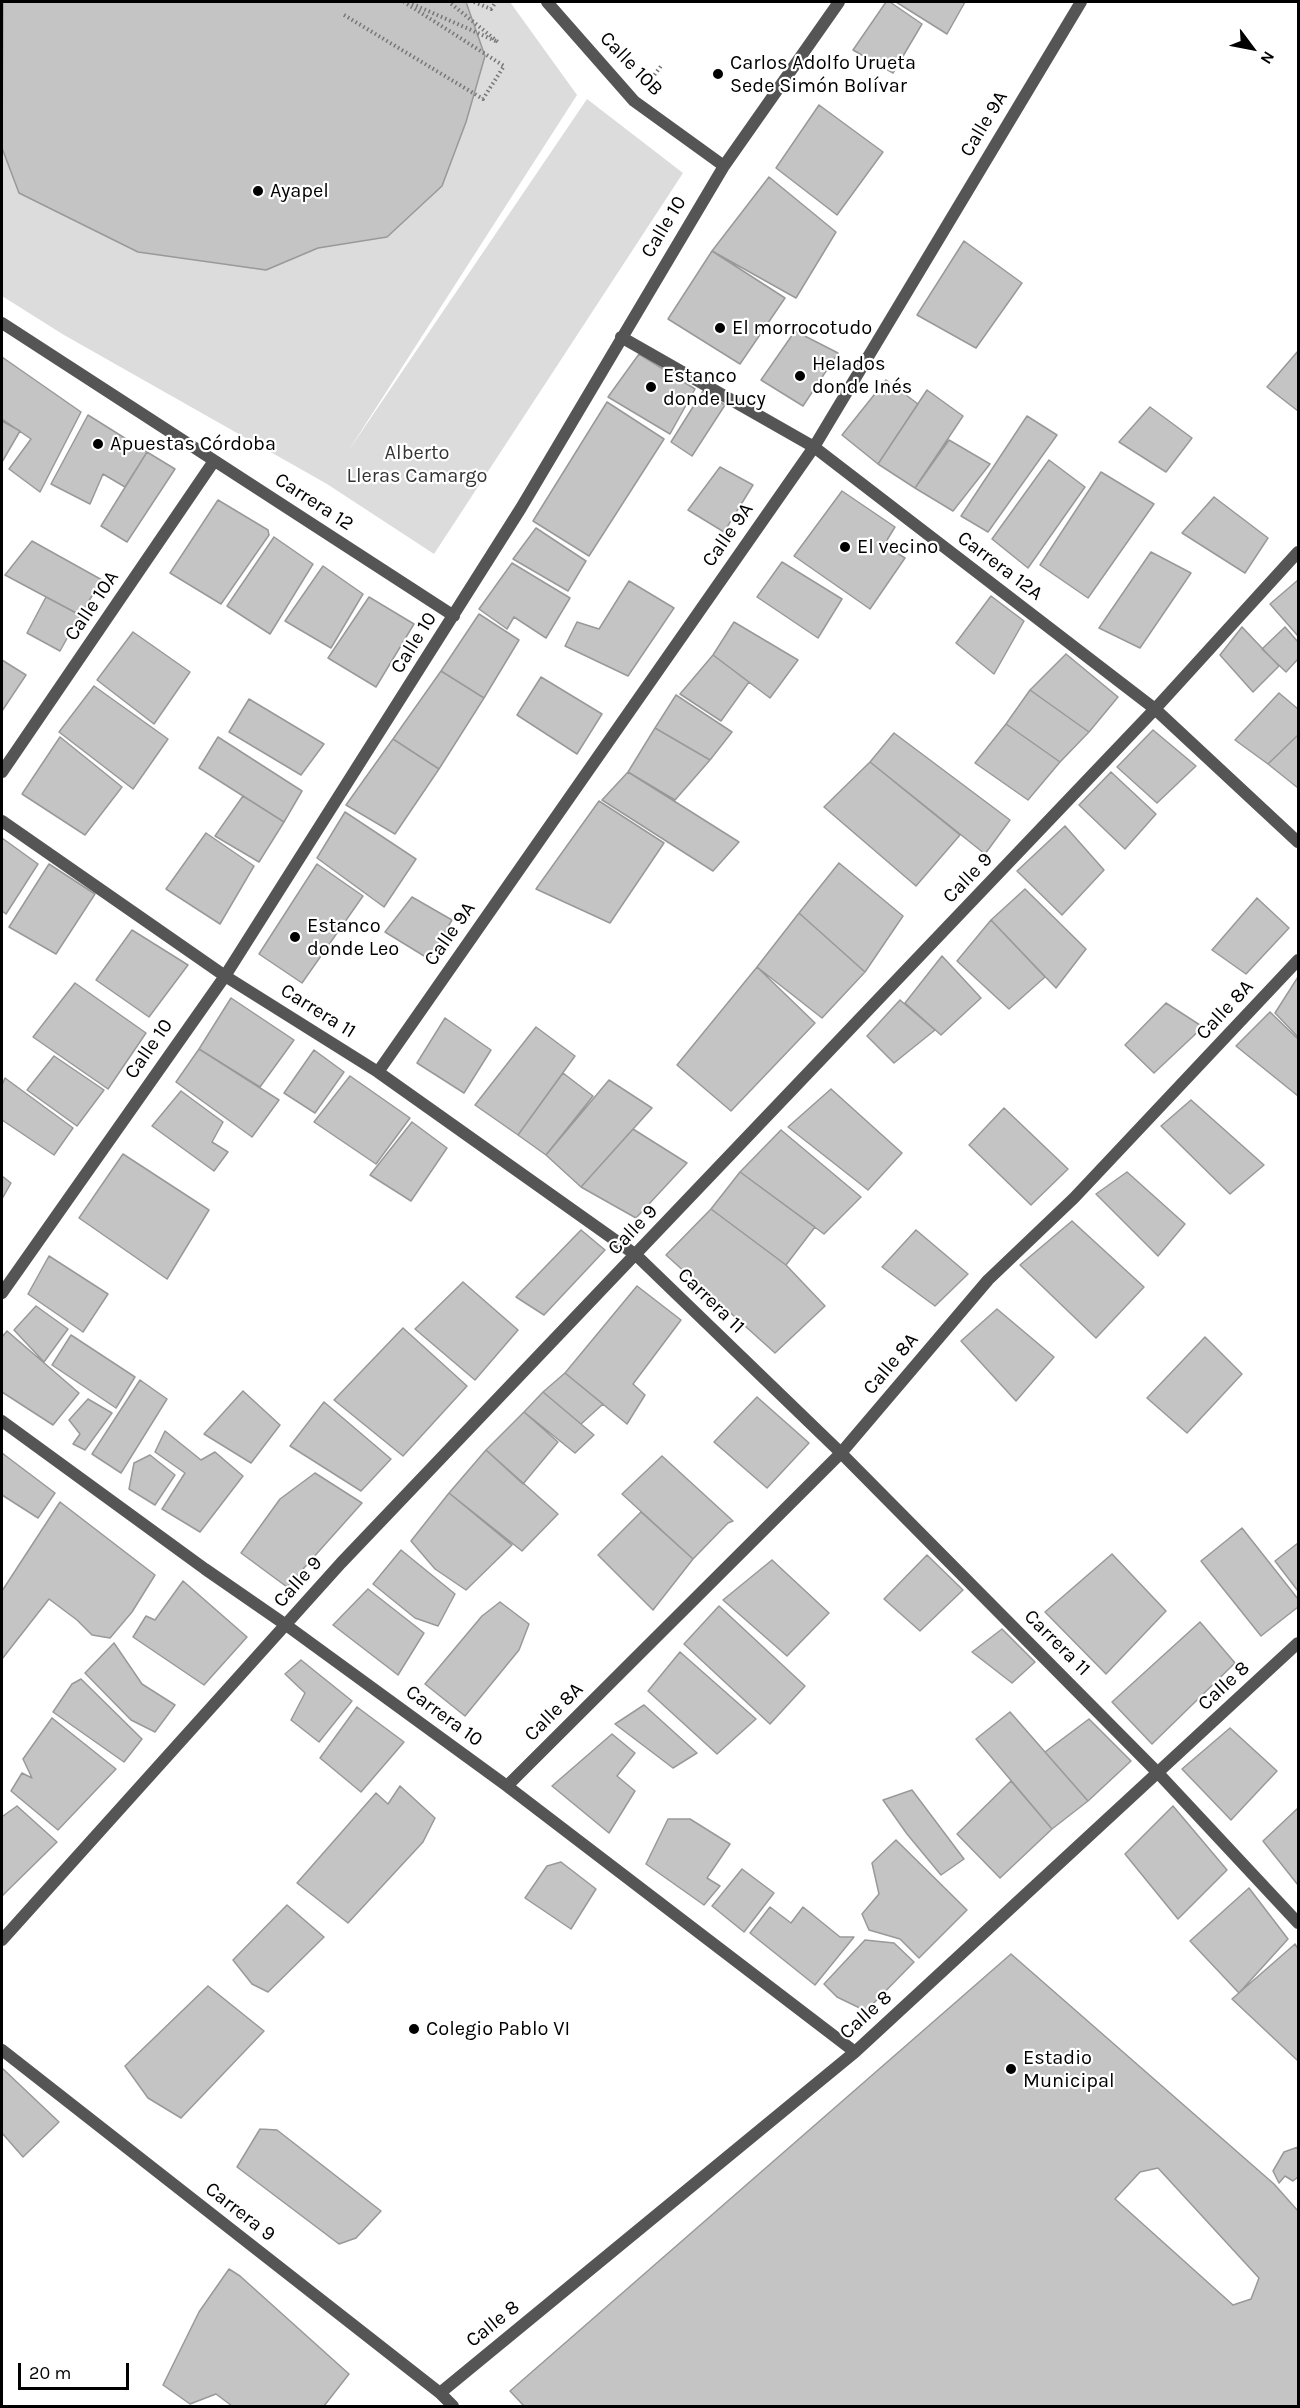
<!DOCTYPE html>
<html>
<head>
<meta charset="utf-8">
<style>
	body { margin:0 }
	#map { position:relative; width:1300px; height:2408px; overflow:hidden; background:#fff; font-family:Karla,sans-serif }
	canvas { display:block }
	.frame { position:absolute; inset:0; border:3px solid #000; pointer-events:none }
	.north { position:absolute; left:1222px; top:18px; width:60px; height:60px; -webkit-text-stroke:4px #fff; paint-order:stroke; rotate:122deg; font-size:16px; font-weight:700; line-height:24px; text-align:center; color:#000 }
	.north::after { content:''; display:block; margin:auto; width:21px; height:27px; background:#000; clip-path:polygon(50% 0,100% 100%,50% 72%,0 100%) }
	.scale { position:absolute; left:18px; top:2363px; width:111px; height:27px; box-sizing:border-box; border:3px solid #000; border-top:0; padding-left:8px; font-size:18px; line-height:21px; white-space:nowrap; color:#000; -webkit-text-stroke:4px #fff; paint-order:stroke }
</style>
</head>
<body>
<div id="map">
<canvas width="1300" height="2408"></canvas>
<div class="frame"></div>
<div class="north">N</div>
<div class="scale">20 m</div>
</div>
<script>
const c = document.querySelector('canvas').getContext('2d');
c.lineJoin = 'round';
function paint(path, color) {
  c.fillStyle = color;
  c.fill(path, 'evenodd');
}
function shape(rows) {
  const path = new Path2D();
  for (const r of rows) {
    path.moveTo(r[0], r[1]);
    for (let i = 2; i < r.length; i += 2) path.lineTo(r[i], r[i + 1]);
  }
  return path;
}
function trace(path, color, width, dash) {
  c.strokeStyle = color;
  c.lineWidth = width;
  c.lineCap = dash ? 'butt' : 'round';
  c.setLineDash(dash || []);
  c.stroke(path);
}
function write(font, color, halo, rows, align = 'center') {
  c.font = font + ' Karla,sans-serif';
  c.lineWidth = 4.5;
  c.setLineDash([]);
  c.textBaseline = 'middle';
  c.strokeStyle = halo;
  c.fillStyle = color;
  for (const [text, x, y, turn = 0] of rows) {
    c.save();
    c.translate(x, y);
    c.rotate((+turn || 0) * Math.PI / 180);
    c.textAlign = isNaN(turn) ? turn : align;
    if (halo) c.strokeText(text, 0, 0);
    c.fillText(text, 0, 0);
    c.restore();
  }
}
paint(shape([
	[2,2,510,2,577,95,347,453,587,99,683,173,434,554,327,484,64,335,2,296]
]), '#dcdcdc');
const building = shape([
	[3,2,466,2,485,56,466,122,442,186,387,237,318,248,266,270,138,252,19,193,2,148,3,2],
	[886,2,890,2,922,24,893,73,853,50,886,2],
	[896,2,965,2,947,34,896,2],
	[819,105,883,152,837,215,776,168,819,105],
	[769,177,836,232,796,298,712,251,769,177],
	[964,241,1022,283,976,348,917,315,964,241],
	[712,251,785,298,740,364,668,319,712,251],
	[795,331,838,353,803,406,761,380,795,331],
	[1298,351,1298,411,1267,387,1298,351],
	[639,354,695,389,670,434,608,397,639,354],
	[2,357,81,412,40,492,9,469,31,439,2,419,2,357],
	[886,380,918,404,878,464,842,435,886,380],
	[927,390,963,416,915,488,878,464,927,390],
	[703,391,725,405,692,456,671,442,703,391],
	[607,402,664,439,589,556,533,521,607,402],
	[1150,407,1192,438,1166,472,1119,442,1150,407],
	[88,415,147,452,125,487,103,474,90,504,51,484,88,415],
	[1027,416,1057,435,988,532,961,516,1027,416],
	[2,421,20,431,2,462,2,421],
	[949,440,990,464,953,511,915,488,949,440],
	[147,452,175,469,127,542,101,526,147,452],
	[1049,460,1085,487,1028,568,992,539,1049,460],
	[720,467,753,485,724,532,688,510,720,467],
	[1101,472,1154,504,1088,598,1040,565,1101,472],
	[842,491,895,527,884,545,905,558,870,609,794,556,842,491],
	[1214,497,1268,538,1245,573,1182,533,1214,497],
	[218,500,268,530,269,535,221,604,170,573,218,500],
	[536,528,586,561,568,591,513,559,536,528],
	[274,537,313,564,270,634,227,606,274,537],
	[32,541,102,580,80,615,5,575,32,541],
	[1151,552,1191,573,1140,648,1099,628,1151,552],
	[782,562,842,599,818,638,757,597,782,562],
	[512,563,570,598,546,638,514,617,507,629,479,609,512,563],
	[323,566,363,594,331,648,285,621,323,566],
	[1298,580,1298,636,1270,604,1298,580],
	[629,581,674,608,628,676,565,646,577,622,599,629,629,581],
	[991,596,1024,621,994,674,956,643,991,596],
	[46,597,80,615,60,651,27,633,46,597],
	[369,597,414,624,376,687,328,658,369,597],
	[479,614,519,640,484,698,441,671,479,614],
	[734,622,798,660,770,698,713,655,734,622],
	[1242,627,1279,666,1253,692,1220,655,1242,627],
	[1285,627,1298,642,1298,659,1286,672,1262,649,1285,627],
	[133,632,190,672,154,724,97,680,133,632],
	[1066,654,1118,697,1089,732,1030,690,1066,654],
	[713,655,749,682,721,721,680,694,713,655],
	[2,660,26,675,2,711,2,660],
	[441,671,484,698,439,769,393,739,441,671],
	[541,677,602,714,577,754,517,715,541,677],
	[94,686,168,739,133,789,59,732,94,686],
	[1030,690,1089,732,1060,762,1006,724,1030,690],
	[1279,693,1298,709,1298,735,1268,764,1235,740,1279,693],
	[676,695,732,732,710,760,655,728,676,695],
	[249,699,324,744,301,775,229,732,249,699],
	[1006,724,1060,762,1028,800,975,763,1006,724],
	[655,728,710,760,675,800,628,772,655,728],
	[1153,730,1196,766,1157,803,1117,767,1153,730],
	[894,733,1010,820,985,854,870,762,894,733],
	[1298,735,1298,788,1268,764,1298,735],
	[60,737,122,787,85,835,22,794,60,737],
	[218,737,302,791,284,822,199,768,218,737],
	[393,739,439,769,395,834,346,805,393,739],
	[870,762,960,835,916,886,824,807,870,762],
	[628,772,739,842,713,871,602,800,628,772],
	[1111,772,1156,814,1125,849,1079,805,1111,772],
	[243,796,284,822,259,862,215,836,243,796],
	[599,801,664,843,610,923,536,889,599,801],
	[345,812,416,859,384,907,317,858,345,812],
	[1065,826,1104,870,1062,915,1017,871,1065,826],
	[206,833,254,866,220,924,166,889,206,833],
	[2,838,38,864,6,914,2,911,2,838],
	[839,863,903,916,865,972,799,913,839,863],
	[49,864,95,894,56,954,9,927,49,864],
	[317,864,363,896,302,983,259,954,317,864],
	[1025,889,1086,949,1056,988,991,920,1025,889],
	[412,897,452,920,429,959,385,932,412,897],
	[1257,898,1289,928,1246,974,1212,950,1257,898],
	[799,913,865,972,822,1018,757,967,799,913],
	[991,920,1045,977,1009,1009,957,961,991,920],
	[132,930,188,965,149,1017,96,980,132,930],
	[942,956,981,998,941,1035,905,1003,942,956],
	[757,967,815,1023,731,1111,677,1065,757,967],
	[1298,977,1298,1037,1275,1013,1298,977],
	[75,983,146,1033,108,1089,33,1037,75,983],
	[231,998,294,1040,260,1087,199,1049,231,998],
	[900,1000,935,1030,894,1063,867,1036,900,1000],
	[1166,1003,1203,1027,1154,1073,1125,1045,1166,1003],
	[1270,1012,1298,1039,1298,1096,1236,1046,1270,1012],
	[445,1018,491,1050,464,1093,417,1063,445,1018],
	[536,1027,575,1056,518,1135,475,1105,536,1027],
	[199,1049,279,1100,252,1137,176,1082,199,1049],
	[314,1050,344,1072,315,1113,284,1093,314,1050],
	[54,1056,104,1090,77,1126,27,1090,54,1056],
	[563,1073,593,1096,546,1155,518,1135,563,1073],
	[350,1076,410,1118,376,1164,314,1122,350,1076],
	[5,1078,73,1128,54,1155,2,1120,2,1085,5,1078],
	[609,1080,652,1108,581,1187,546,1155,609,1080],
	[831,1089,902,1153,868,1190,788,1127,831,1089],
	[181,1091,223,1122,212,1142,228,1152,214,1171,152,1126,181,1091],
	[1191,1100,1264,1165,1230,1194,1161,1126,1191,1100],
	[1004,1108,1068,1169,1031,1205,969,1145,1004,1108],
	[412,1122,447,1148,411,1201,370,1175,412,1122],
	[633,1129,687,1163,636,1218,581,1187,633,1129],
	[781,1130,861,1197,824,1234,740,1172,781,1130],
	[123,1154,209,1210,167,1279,79,1218,123,1154],
	[740,1172,815,1227,786,1265,711,1209,740,1172],
	[1127,1172,1185,1224,1158,1256,1096,1194,1127,1172],
	[2,1176,11,1183,2,1199,2,1176],
	[711,1209,786,1265,825,1306,775,1353,666,1255,711,1209],
	[1072,1221,1144,1287,1096,1338,1020,1265,1072,1221],
	[581,1230,605,1250,544,1315,516,1297,581,1230],
	[916,1230,968,1274,935,1306,882,1267,916,1230],
	[49,1256,108,1294,83,1332,28,1294,49,1256],
	[463,1282,518,1330,475,1380,415,1329,463,1282],
	[637,1286,681,1320,633,1384,645,1395,627,1424,565,1373,637,1286],
	[36,1306,68,1329,44,1362,14,1330,36,1306],
	[997,1309,1054,1357,1016,1401,961,1341,997,1309],
	[403,1328,467,1386,403,1456,334,1400,403,1328],
	[7,1331,79,1393,53,1425,2,1392,2,1337,7,1331],
	[71,1335,135,1377,116,1408,52,1365,71,1335],
	[1205,1337,1242,1374,1187,1433,1147,1398,1205,1337],
	[565,1373,603,1404,581,1424,543,1392,565,1373],
	[140,1380,167,1399,121,1473,92,1454,140,1380],
	[243,1391,280,1425,251,1463,204,1434,243,1391],
	[543,1392,594,1435,575,1453,524,1412,543,1392],
	[757,1397,809,1443,767,1488,714,1442,757,1397],
	[88,1399,112,1413,85,1450,73,1444,80,1434,69,1420,88,1399],
	[324,1402,391,1459,361,1491,290,1446,324,1402],
	[524,1412,558,1442,523,1484,486,1450,524,1412],
	[165,1431,201,1460,215,1452,243,1476,200,1532,162,1509,185,1473,155,1452,165,1431],
	[486,1450,558,1514,522,1551,449,1493,486,1450],
	[2,1453,55,1493,38,1518,2,1495,2,1453],
	[150,1455,175,1475,155,1505,129,1489,134,1463,150,1455],
	[662,1456,733,1521,728,1523,693,1559,622,1494,662,1456],
	[315,1473,362,1503,287,1587,241,1553,280,1499,315,1473],
	[449,1493,512,1545,466,1590,435,1569,411,1541,449,1493],
	[60,1502,155,1575,132,1612,110,1638,92,1635,77,1620,49,1599,2,1659,2,1591,60,1502],
	[641,1512,693,1559,653,1610,598,1555,641,1512],
	[1242,1528,1298,1599,1298,1607,1261,1636,1201,1561,1242,1528],
	[1298,1543,1298,1591,1275,1561,1298,1543],
	[401,1550,455,1594,438,1626,415,1618,373,1584,401,1550],
	[1112,1554,1166,1611,1106,1674,1045,1612,1112,1554],
	[927,1555,963,1590,920,1631,884,1599,927,1555],
	[772,1560,829,1613,787,1656,723,1600,772,1560],
	[183,1581,247,1637,204,1685,133,1637,146,1616,155,1620,183,1581],
	[368,1589,424,1633,398,1675,333,1625,368,1589],
	[500,1602,529,1624,519,1650,465,1716,425,1684,482,1616,500,1602],
	[719,1606,805,1686,770,1724,684,1644,719,1606],
	[1200,1622,1235,1663,1152,1744,1112,1702,1200,1622],
	[1002,1629,1035,1662,1012,1683,972,1652,1002,1629],
	[114,1643,142,1684,175,1705,155,1732,131,1720,85,1673,114,1643],
	[680,1652,756,1719,717,1754,648,1691,680,1652],
	[301,1660,352,1701,319,1742,291,1720,305,1693,285,1674,301,1660],
	[81,1679,142,1739,124,1762,53,1712,72,1684,81,1679],
	[644,1705,697,1753,673,1768,615,1724,644,1705],
	[357,1707,404,1742,361,1792,320,1758,357,1707],
	[1010,1712,1088,1801,1052,1829,976,1739,1010,1712],
	[52,1718,116,1769,58,1830,11,1791,22,1773,32,1778,23,1759,52,1718],
	[1089,1719,1131,1761,1088,1801,1045,1752,1089,1719],
	[1230,1728,1277,1771,1231,1820,1182,1769,1230,1728],
	[612,1734,635,1753,617,1776,635,1791,609,1833,552,1786,612,1734],
	[1011,1781,1052,1829,1000,1878,957,1834,1011,1781],
	[400,1786,435,1818,423,1842,348,1923,297,1883,376,1793,388,1804,400,1786],
	[912,1790,964,1859,941,1875,907,1834,883,1800,912,1790],
	[17,1806,57,1842,2,1896,2,1815,3,1816,17,1806],
	[1173,1806,1227,1870,1178,1919,1125,1854,1173,1806],
	[1298,1808,1298,1885,1263,1841,1298,1808],
	[668,1819,690,1819,730,1844,707,1878,720,1886,704,1905,646,1864,668,1819],
	[896,1840,967,1910,919,1958,900,1939,869,1930,862,1914,879,1894,872,1863,896,1840],
	[561,1862,596,1889,571,1929,525,1898,547,1866,561,1862],
	[742,1869,774,1893,744,1932,712,1906,742,1869],
	[1249,1888,1288,1939,1239,1993,1190,1941,1249,1888],
	[287,1905,324,1937,268,1992,252,1984,233,1960,287,1905],
	[770,1907,791,1923,803,1907,840,1937,854,1937,815,1985,750,1933,770,1907],
	[865,1940,894,1943,914,1962,866,2011,837,1997,824,1984,865,1940],
	[1295,1944,1298,1949,1298,2058,1297,2060,1232,1999,1295,1944],
	[1011,1954,1274,2184,1298,2211,1298,2406,524,2406,510,2391,1011,1954],
	[208,1986,264,2031,181,2118,148,2098,125,2066,208,1986],
	[2,2068,59,2122,23,2157,2,2133,2,2068],
	[260,2129,277,2130,381,2211,356,2238,339,2244,237,2167,260,2129],
	[1298,2147,1298,2177,1293,2181,1285,2176,1279,2183,1273,2171,1284,2152,1298,2147],
	[1158,2168,1259,2278,1251,2299,1233,2305,1115,2199,1140,2172,1158,2168],
	[229,2269,240,2276,349,2374,324,2406,232,2406,216,2394,190,2404,163,2385,199,2312,229,2269]
]);
paint(building, '#c4c4c4');
trace(building, '#999', 1.5);
trace(shape([
	[408,2,498,42,449,2],
	[474,2,491,9,496,2],
	[344,15,483,99,504,66,404,2],
	[649,82,661,66]
]), '#777', 4, [1.5, 3]);
trace(shape([
	[547,2,634,101,724,166],
	[2,323,454,616],
	[621,337,814,447,1155,709,1298,842],
	[2,772,214,461],
	[2,821,225,976,378,1072,636,1255,841,1453,1159,1774,1298,1923],
	[378,1072,814,447,1081,2],
	[2,1293,225,976,521,508,724,166,839,2],
	[2,1421,205,1569,286,1625,507,1786,855,2052],
	[507,1786,841,1453,988,1280,1074,1198,1298,960],
	[2,1940,341,1563,1155,709,1298,552],
	[2,2050,440,2393,453,2406],
	[440,2393,855,2052,1298,1643]
]), '#555', 12);
for (const [x, y, r, color] of [
	[718,74,6,"#000"],
	[258,191,6,"#000"],
	[720,328,6,"#000"],
	[800,376,6,"#000"],
	[651,387,6,"#000"],
	[98,444,6,"#000"],
	[845,547,6,"#000"],
	[295,937,6,"#000"],
	[414,2029,6,"#000"],
	[1011,2069,6,"#000"]
]) {
  const dot = new Path2D();
  dot.arc(x, y, r, 0, 2 * Math.PI);
  c.fillStyle = color;
  c.fill(dot);
  trace(dot, '#fff', 2);
}
write('20px', '#000', '#fff', [
	["Carlos Adolfo Urueta",730,63],
	["Sede Simón Bolívar",730,86],
	["Ayapel",270,191],
	["El morrocotudo",732,328],
	["Helados",812,364],
	["donde Inés",812,387],
	["Estanco",663,376],
	["donde Lucy",663,399],
	["Apuestas Córdoba",110,444],
	["El vecino",857,547],
	["Estanco",307,926],
	["donde Leo",307,949],
	["Colegio Pablo VI",426,2029],
	["Estadio",1023,2058],
	["Municipal",1023,2081]
], 'left');
write('20px', '#000', '#fff', [
	["Calle 10B",631,64,46],
	["Calle 9A",984,124,-59],
	["Calle 10",664,227,-59],
	["Carrera 12",314,502,33],
	["Calle 9A",728,535,-55],
	["Carrera 12A",1000,566,37],
	["Calle 10A",92,606,-56],
	["Calle 10",414,643,-58],
	["Calle 9",968,878,-46],
	["Calle 9A",450,934,-55],
	["Calle 8A",1225,1010,-47],
	["Carrera 11",318,1011,32],
	["Calle 10",149,1049,-55],
	["Calle 9",633,1230,-46],
	["Carrera 11",711,1301,44],
	["Calle 8A",891,1364,-50],
	["Calle 9",298,1582,-48],
	["Carrera 11",1057,1643,45],
	["Calle 8",1224,1686,-43],
	["Calle 8A",554,1712,-45],
	["Carrera 10",444,1716,36],
	["Calle 8",866,2015,-42],
	["Carrera 9",240,2212,38],
	["Calle 8",493,2324,-39]
]);
write('20px', '#333', '#fff', [
	["Alberto",417,453],
	["Lleras Camargo",417,476]
]);
</script>
</body>
</html>
